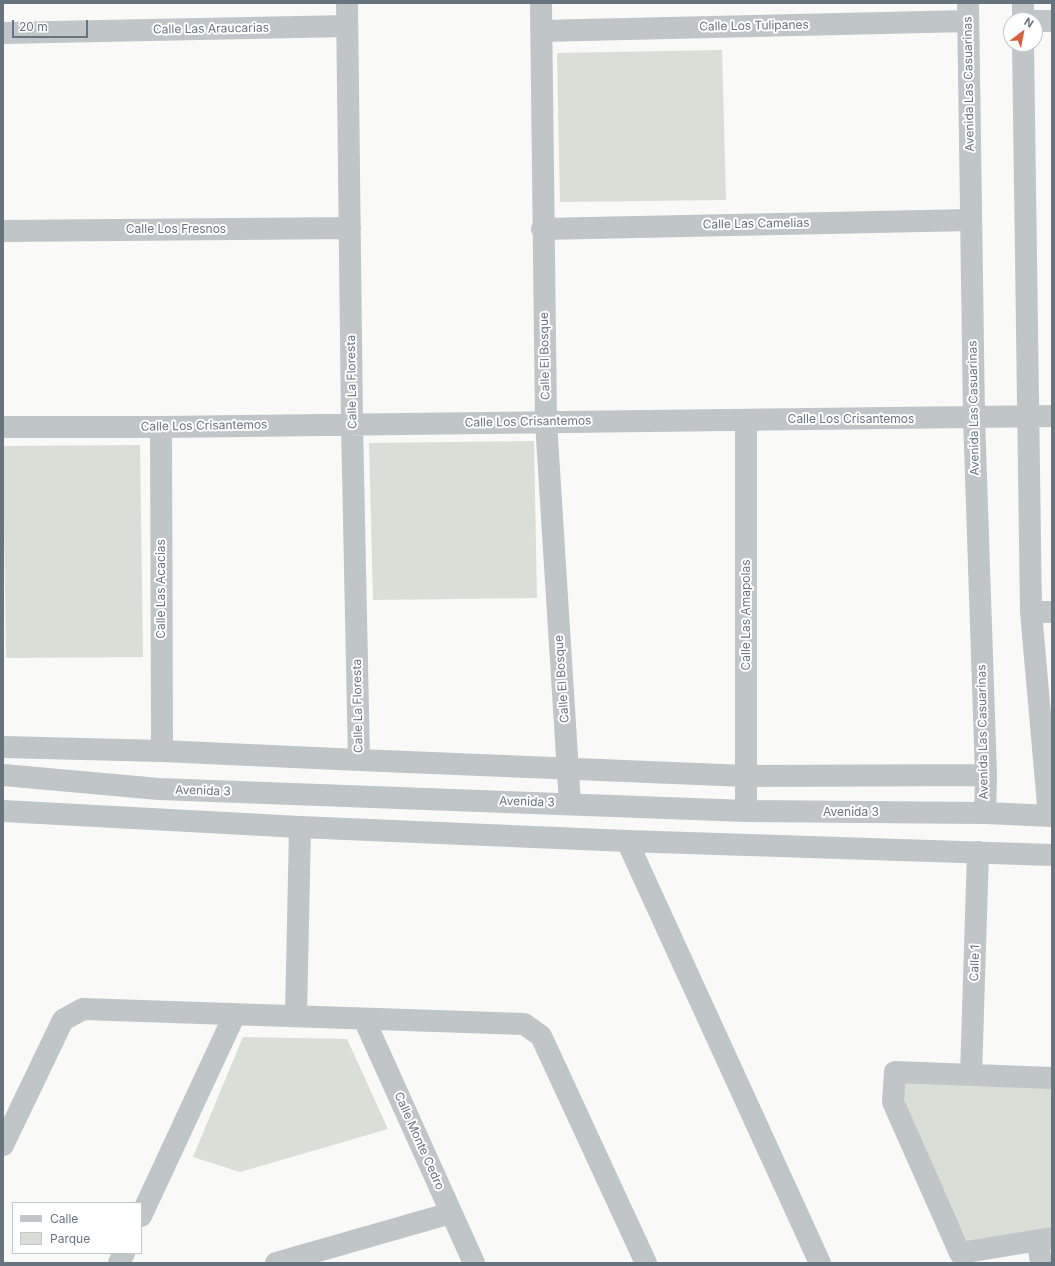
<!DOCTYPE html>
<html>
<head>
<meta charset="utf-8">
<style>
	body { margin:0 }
	#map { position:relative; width:1055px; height:1266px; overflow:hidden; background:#f9f9f7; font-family:Inter,sans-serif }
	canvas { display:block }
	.frame { position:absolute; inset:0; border:4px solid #667480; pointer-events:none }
	.legend { position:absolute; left:12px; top:1202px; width:130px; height:52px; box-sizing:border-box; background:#fff; border:1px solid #c2c7cc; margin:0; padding:5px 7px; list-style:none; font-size:12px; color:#667480 }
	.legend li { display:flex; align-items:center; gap:8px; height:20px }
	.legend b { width:20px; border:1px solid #c2c7cc }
	.north { position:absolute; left:1003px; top:12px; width:40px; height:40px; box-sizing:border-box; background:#fff; border:1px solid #c2c7cc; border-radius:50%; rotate:32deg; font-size:11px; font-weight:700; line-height:16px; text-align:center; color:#667480 }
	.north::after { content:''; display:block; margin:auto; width:14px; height:18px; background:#da6137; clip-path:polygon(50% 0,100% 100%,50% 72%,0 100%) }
	.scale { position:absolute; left:12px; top:20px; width:76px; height:18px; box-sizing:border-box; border:2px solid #667480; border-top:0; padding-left:5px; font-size:12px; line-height:14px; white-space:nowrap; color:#667480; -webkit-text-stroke:3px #fff; paint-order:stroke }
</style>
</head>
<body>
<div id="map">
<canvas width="1055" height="1266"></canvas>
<div class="frame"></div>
<ul class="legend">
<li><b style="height:5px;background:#c0c5c8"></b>Calle</li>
<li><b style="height:11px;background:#d9ded7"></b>Parque</li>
</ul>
<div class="north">N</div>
<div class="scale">20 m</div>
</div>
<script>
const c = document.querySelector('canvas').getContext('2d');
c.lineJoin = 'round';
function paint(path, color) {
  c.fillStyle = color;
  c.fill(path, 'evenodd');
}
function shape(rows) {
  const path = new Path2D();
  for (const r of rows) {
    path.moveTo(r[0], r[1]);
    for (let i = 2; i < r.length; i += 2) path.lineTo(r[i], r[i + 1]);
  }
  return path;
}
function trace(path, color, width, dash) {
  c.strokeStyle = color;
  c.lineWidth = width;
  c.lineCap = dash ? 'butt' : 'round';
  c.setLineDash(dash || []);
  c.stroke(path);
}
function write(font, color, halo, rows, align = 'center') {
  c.font = font + ' Inter,sans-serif';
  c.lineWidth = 4;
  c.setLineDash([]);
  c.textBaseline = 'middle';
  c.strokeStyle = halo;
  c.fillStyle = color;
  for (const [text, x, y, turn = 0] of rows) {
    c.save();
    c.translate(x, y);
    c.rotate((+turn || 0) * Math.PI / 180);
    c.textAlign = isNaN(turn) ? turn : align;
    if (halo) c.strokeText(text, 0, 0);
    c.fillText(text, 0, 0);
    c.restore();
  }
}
paint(shape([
	[722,50,726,200,560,202,557,53],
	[534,441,537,598,373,600,369,443],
	[140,445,143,657,6,658,3,446],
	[243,1037,347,1039,388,1129,240,1172,193,1157],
	[902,1079,1052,1086,1052,1228,968,1243,903,1102]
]), '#d9ded7');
trace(shape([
	[347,3,352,424,359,760],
	[541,3,546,422,570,804],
	[968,3,974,417,986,775,985,813],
	[1023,3,1023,20],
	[1035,21,1052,21],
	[541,31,968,21],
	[3,33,347,26],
	[1023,44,1031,612,1049,816],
	[542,229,970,220],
	[3,231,350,228],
	[746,420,746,811],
	[3,427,161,427,1052,416],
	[161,427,162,751],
	[1031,612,1052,612],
	[3,747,162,751,359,760,746,776,986,775],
	[3,775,159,789,746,811,985,813,1052,816],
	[3,811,300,827,627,841,1052,855],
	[627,841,820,1263],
	[296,1016,300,827],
	[364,1019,474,1263],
	[971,1075,978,852],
	[1052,1078,895,1072,893,1102,960,1253,1052,1238],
	[3,1145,63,1020,83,1009,524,1024,541,1036,646,1263],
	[141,1216,235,1014],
	[1038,1241,1041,1263],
	[119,1263,124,1253],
	[276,1263,451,1213]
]), '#c0c5c8', 22);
write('12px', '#667480', '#fff', [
	["Calle Los Tulipanes",754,26,-1],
	["Calle Las Araucarias",211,29,-1],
	["Avenida Las Casuarinas",969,84,-91],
	["Calle Las Camelias",756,224,-1],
	["Calle Los Fresnos",176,229],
	["Calle El Bosque",545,356,-91],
	["Calle La Floresta",352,382,-91],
	["Avenida Las Casuarinas",974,408,-91],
	["Calle Los Crisantemos",851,419],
	["Calle Los Crisantemos",528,422,-1],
	["Calle Los Crisantemos",204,426,-1],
	["Calle Las Acacias",161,589,-90],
	["Calle Las Amapolas",746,615,-90],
	["Calle El Bosque",562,679,-94],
	["Calle La Floresta",358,706,-91],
	["Avenida Las Casuarinas",983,732,-91],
	["Avenida 3",203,791,2],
	["Avenida 3",527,802,2],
	["Avenida 3",851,812],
	["Calle 1",975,963,-88],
	["Calle Monte Cedro",419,1141,66]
]);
</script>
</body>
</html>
